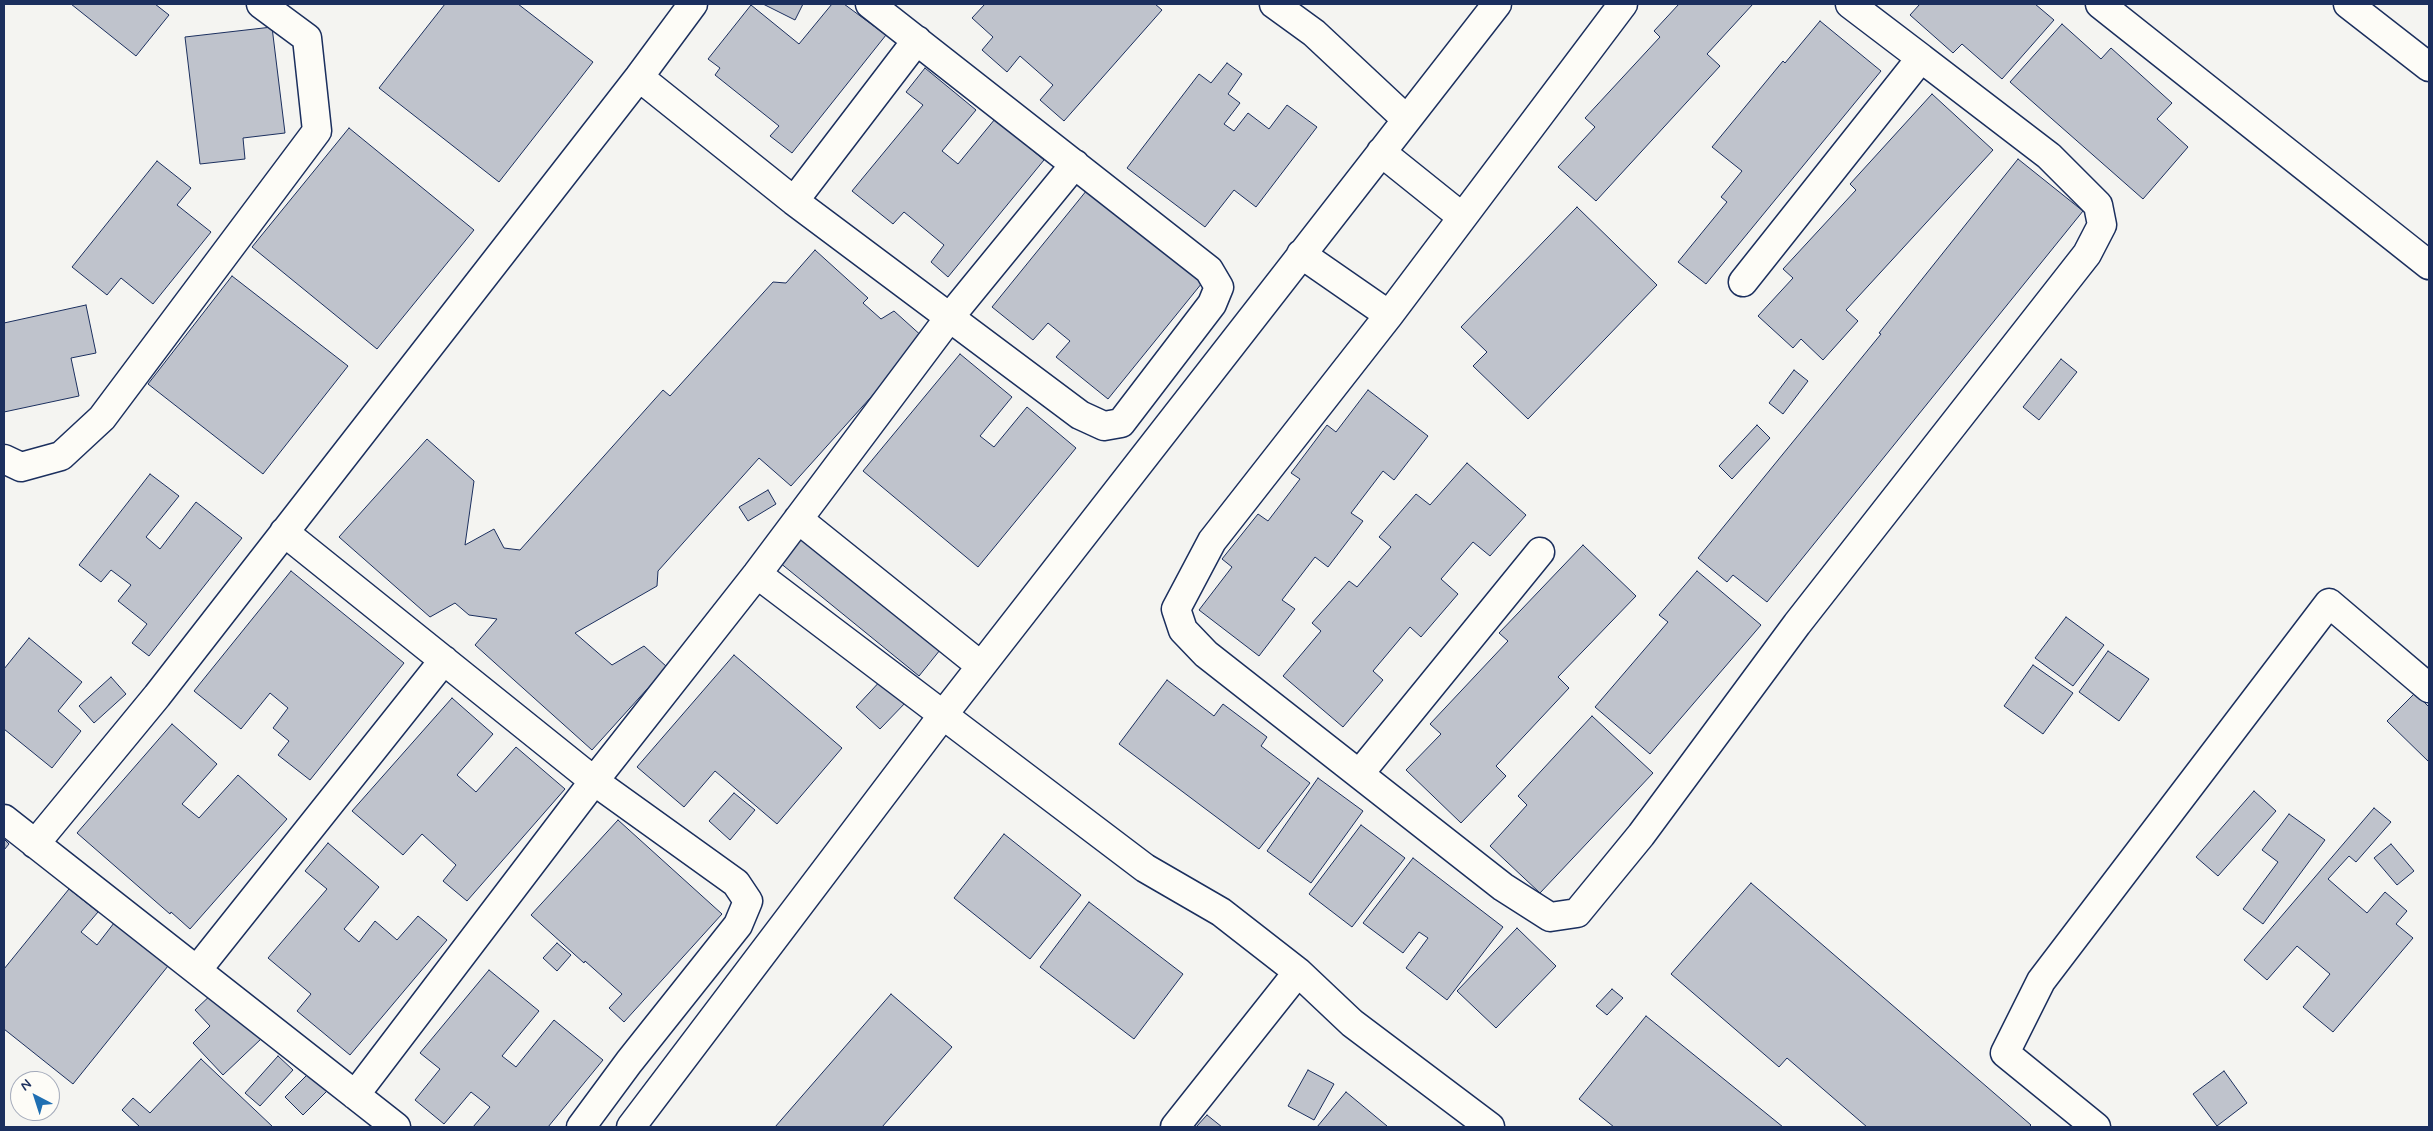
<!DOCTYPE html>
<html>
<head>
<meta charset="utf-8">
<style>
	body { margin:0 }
	#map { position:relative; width:2433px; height:1131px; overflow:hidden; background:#f4f4f1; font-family:Mynerve,sans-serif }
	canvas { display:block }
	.frame { position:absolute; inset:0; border:5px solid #1b2f5e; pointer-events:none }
	.north { position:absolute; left:10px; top:1071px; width:50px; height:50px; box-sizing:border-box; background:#fdfcf7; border:1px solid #a3aaba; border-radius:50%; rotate:320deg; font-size:14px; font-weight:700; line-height:20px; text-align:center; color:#1b2f5e }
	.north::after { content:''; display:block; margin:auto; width:18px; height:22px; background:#1f6fb2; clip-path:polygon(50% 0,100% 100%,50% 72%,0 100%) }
</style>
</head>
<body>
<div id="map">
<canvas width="2433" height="1131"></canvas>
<div class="frame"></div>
<div class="north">N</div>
</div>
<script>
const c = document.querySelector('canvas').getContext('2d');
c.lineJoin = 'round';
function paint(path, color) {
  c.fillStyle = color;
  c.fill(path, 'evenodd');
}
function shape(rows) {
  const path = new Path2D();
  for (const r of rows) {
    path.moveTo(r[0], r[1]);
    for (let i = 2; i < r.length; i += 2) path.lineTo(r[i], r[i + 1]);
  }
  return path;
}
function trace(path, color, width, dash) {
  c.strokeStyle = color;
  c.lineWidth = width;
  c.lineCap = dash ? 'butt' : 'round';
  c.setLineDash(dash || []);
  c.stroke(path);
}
const building = shape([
	[71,4,155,4,169,15,136,56,71,4],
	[445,4,518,4,593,62,499,182,379,88,445,4],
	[763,4,803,4,795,20,763,4],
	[832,4,844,4,886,35,792,153,770,136,779,126,715,75,720,68,708,59,751,5,799,44,832,4],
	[985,4,1155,4,1162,10,1064,121,1040,100,1053,85,1020,56,1007,72,982,50,993,37,972,18,985,4],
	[1679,4,1753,4,1707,54,1720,66,1596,201,1558,167,1595,127,1585,118,1660,37,1654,31,1679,4],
	[1920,4,2035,4,2054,20,2002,79,1962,44,1953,53,1910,15,1920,4],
	[1820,21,1881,71,1706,284,1678,262,1727,202,1721,197,1742,171,1712,147,1783,61,1785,63,1820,21],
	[2062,24,2101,59,2111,48,2172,103,2157,119,2188,147,2143,199,2010,82,2062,24],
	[272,27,285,133,243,138,245,159,200,164,185,37,272,27],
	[1227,63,1242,74,1228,94,1240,103,1224,124,1234,131,1248,113,1269,129,1287,105,1317,127,1256,207,1234,190,1205,227,1127,168,1199,74,1211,83,1227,63],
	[925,68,976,110,942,151,958,164,995,119,1044,160,948,277,931,262,944,245,904,212,893,224,852,191,923,105,906,92,925,68],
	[1932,94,1993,150,1846,310,1858,321,1823,360,1801,339,1793,348,1758,316,1793,278,1783,269,1856,190,1850,184,1932,94],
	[349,128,474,230,377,349,252,247,349,128],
	[2018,159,2083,211,1767,602,1733,575,1727,582,1698,558,1881,334,1879,333,2018,159],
	[157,161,191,188,177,205,211,232,153,304,121,278,107,295,72,267,157,161],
	[1087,190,1202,283,1108,399,1056,357,1070,341,1048,323,1033,340,992,307,1087,190],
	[1577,207,1657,285,1528,419,1473,366,1487,352,1461,327,1577,207],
	[815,250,868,298,863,303,881,319,894,311,924,338,791,486,759,458,658,571,657,586,575,633,612,665,644,646,667,667,592,750,475,645,497,619,469,615,455,603,430,617,339,537,427,439,474,481,465,545,494,529,504,548,520,550,663,390,670,396,773,282,786,283,815,250],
	[232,276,348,366,263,474,148,384,232,276],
	[86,305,96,353,71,358,79,396,4,412,4,323,86,305],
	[960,354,1012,397,980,436,994,447,1027,407,1076,448,978,567,863,471,960,354],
	[2061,359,2077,372,2039,420,2023,407,2061,359],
	[1794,370,1808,381,1783,414,1769,403,1794,370],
	[1368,390,1428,436,1394,480,1383,471,1351,513,1363,521,1328,567,1315,557,1282,600,1295,609,1259,656,1199,610,1232,567,1222,559,1258,514,1268,521,1300,479,1291,473,1327,425,1336,432,1368,390],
	[1757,425,1770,438,1732,479,1719,466,1757,425],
	[1467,463,1526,515,1490,556,1473,542,1441,579,1458,594,1421,637,1410,627,1373,671,1383,680,1343,727,1283,676,1321,631,1312,623,1349,581,1357,587,1391,547,1379,537,1416,494,1430,505,1467,463],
	[150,474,179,496,146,537,160,549,196,502,242,538,149,656,132,643,147,624,118,601,131,585,111,570,101,582,79,565,150,474],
	[768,490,776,504,748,521,739,507,768,490],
	[800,537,940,650,919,676,779,562,800,537],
	[1583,545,1636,596,1558,677,1569,688,1496,766,1506,776,1461,823,1406,770,1441,734,1430,724,1508,641,1499,633,1583,545],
	[291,571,404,663,310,780,278,755,289,741,273,728,288,708,270,693,241,729,194,691,291,571],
	[1697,571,1761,625,1650,754,1595,707,1668,622,1659,615,1697,571],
	[2066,617,2104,645,2073,686,2035,658,2066,617],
	[29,638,82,682,58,711,81,731,52,768,4,729,4,669,29,638],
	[2108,651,2149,679,2119,721,2079,692,2108,651],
	[734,655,842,748,777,824,715,771,684,807,637,767,734,655],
	[2033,665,2073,693,2043,734,2004,706,2033,665],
	[111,677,126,694,94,723,79,706,111,677],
	[884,677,908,700,880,729,856,707,884,677],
	[1167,680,1214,716,1223,704,1267,737,1261,746,1310,783,1259,849,1119,744,1167,680],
	[2415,693,2429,707,2429,762,2387,721,2415,693],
	[452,698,493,734,457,775,476,792,516,747,565,789,467,901,443,881,456,865,422,834,403,855,352,811,452,698],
	[1592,716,1653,773,1540,893,1490,846,1527,805,1518,796,1592,716],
	[172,724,217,764,182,804,199,818,238,775,287,819,190,929,171,912,170,914,77,833,172,724],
	[1318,778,1363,811,1311,883,1267,851,1318,778],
	[2254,791,2276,811,2218,876,2196,857,2254,791],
	[734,793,755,810,730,840,709,821,734,793],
	[2374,808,2391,822,2356,862,2349,856,2328,879,2367,913,2385,892,2407,911,2396,924,2413,938,2333,1032,2303,1007,2330,974,2297,946,2267,980,2244,960,2374,808],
	[2289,814,2325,840,2263,924,2243,909,2278,862,2262,850,2289,814],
	[618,820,722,914,624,1022,609,1008,622,994,585,961,584,963,531,915,618,820],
	[1361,825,1405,858,1352,927,1309,894,1361,825],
	[1004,834,1081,895,1030,959,954,898,1004,834],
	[4,839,9,844,4,850,4,839],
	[328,843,379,887,344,929,359,942,375,921,397,940,418,916,447,940,350,1055,297,1011,311,994,268,958,327,889,305,871,328,843],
	[2391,844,2414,871,2397,885,2374,858,2391,844],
	[1413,858,1503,927,1447,1000,1406,968,1428,938,1419,932,1403,953,1363,923,1413,858],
	[1751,883,2031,1125,2029,1127,1867,1127,1787,1058,1779,1067,1671,974,1751,883],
	[69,889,98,912,81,932,97,945,114,923,168,966,73,1084,4,1029,4,969,69,889],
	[1089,902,1183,974,1134,1039,1040,967,1089,902],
	[1517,928,1556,966,1496,1028,1457,991,1517,928],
	[557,943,571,955,557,971,543,958,557,943],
	[489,970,539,1011,502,1056,516,1067,554,1020,603,1060,548,1127,473,1127,490,1107,471,1092,444,1124,415,1100,440,1069,420,1053,489,970],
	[1612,989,1623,998,1607,1015,1596,1006,1612,989],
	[215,991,261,1039,223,1075,193,1043,210,1026,195,1010,215,991],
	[891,994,952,1047,882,1127,775,1127,891,994],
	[1646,1016,1783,1127,1614,1127,1579,1099,1646,1016],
	[278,1056,293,1070,260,1106,245,1093,278,1056],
	[201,1059,273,1127,140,1127,122,1110,133,1098,150,1113,201,1059],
	[1308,1070,1334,1084,1314,1120,1288,1106,1308,1070],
	[2224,1071,2247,1103,2217,1126,2193,1094,2224,1071],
	[309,1073,327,1091,303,1115,285,1097,309,1073],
	[1346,1092,1387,1126,1385,1127,1317,1127,1346,1092],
	[1207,1115,1222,1127,1196,1127,1207,1115]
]);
paint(building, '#bfc3cc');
trace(building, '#1b2f5e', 1);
const minor = shape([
	[1274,4,1314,33,1406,119],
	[1623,4,1389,315,1212,541,1176,609,1183,630,1206,654,1503,887,1550,917,1577,913,1641,835,1797,624,2087,254,2102,225,2098,205,2049,156,1921,58,1743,282],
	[1850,4,1921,58],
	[2100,4,2429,265],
	[2348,4,2429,67],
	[639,77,794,201,1080,415,1104,426,1121,423,1212,304,1219,287,1209,270,870,4],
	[1381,152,1462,217],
	[794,201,917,40],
	[1301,254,1389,315],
	[4,459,21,467,61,456,102,418,317,131,307,38,261,4],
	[798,519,981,666],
	[284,532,594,781,736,883,748,901,738,925,629,1062,581,1127],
	[757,574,1145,868,1221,912,1298,972,1352,1023,1490,1127],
	[1360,773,1540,552],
	[4,819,396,1127],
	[35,844,157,696,639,77,693,4],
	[197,970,444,660],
	[355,1095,594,781,757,574,949,318,1075,164],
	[631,1127,943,715,1497,4],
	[1175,1127,1298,972],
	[2096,1127,2005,1053,2041,981,2329,603,2429,688]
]);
trace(minor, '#1b2f5e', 31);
trace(minor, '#fdfcf7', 28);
</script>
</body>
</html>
